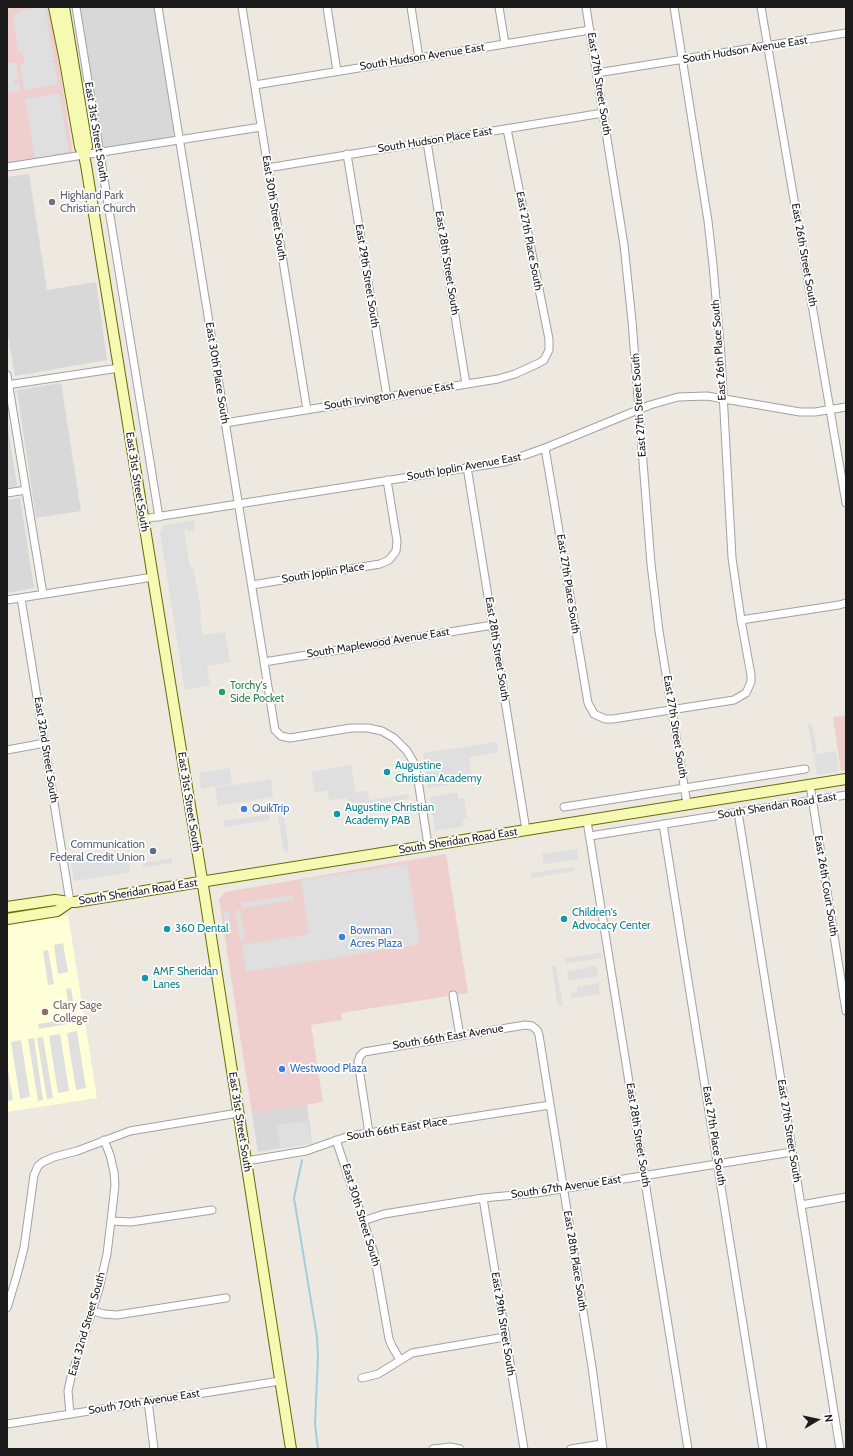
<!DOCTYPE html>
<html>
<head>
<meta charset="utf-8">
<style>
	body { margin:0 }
	#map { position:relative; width:853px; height:1456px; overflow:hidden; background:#ede8e0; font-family:Cabin,sans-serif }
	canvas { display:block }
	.frame { position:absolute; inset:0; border:8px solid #1b1b1b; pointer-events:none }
	.north { position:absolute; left:797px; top:1400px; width:40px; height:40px; -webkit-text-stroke:3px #fff; paint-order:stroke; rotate:81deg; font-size:11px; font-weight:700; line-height:16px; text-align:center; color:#1b1b1b }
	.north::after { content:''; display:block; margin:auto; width:14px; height:18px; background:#1b1b1b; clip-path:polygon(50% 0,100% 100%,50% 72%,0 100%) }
</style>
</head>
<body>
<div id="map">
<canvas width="853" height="1456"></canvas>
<div class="frame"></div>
<div class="north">N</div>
</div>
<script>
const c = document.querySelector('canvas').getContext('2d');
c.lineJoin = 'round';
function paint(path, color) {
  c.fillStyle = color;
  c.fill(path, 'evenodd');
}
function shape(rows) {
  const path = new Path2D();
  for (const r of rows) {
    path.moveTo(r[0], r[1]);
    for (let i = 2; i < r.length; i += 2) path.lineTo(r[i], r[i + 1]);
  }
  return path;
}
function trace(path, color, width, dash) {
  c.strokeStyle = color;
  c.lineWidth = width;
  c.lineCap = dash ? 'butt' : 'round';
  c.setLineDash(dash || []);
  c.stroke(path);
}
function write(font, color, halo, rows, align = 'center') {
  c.font = font + ' Cabin,sans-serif';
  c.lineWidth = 3.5;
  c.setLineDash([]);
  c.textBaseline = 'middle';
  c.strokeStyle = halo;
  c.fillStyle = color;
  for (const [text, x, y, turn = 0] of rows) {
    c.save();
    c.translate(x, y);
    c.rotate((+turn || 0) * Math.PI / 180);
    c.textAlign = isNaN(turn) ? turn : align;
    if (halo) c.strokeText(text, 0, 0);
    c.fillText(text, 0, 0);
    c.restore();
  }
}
paint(shape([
	[79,7,154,7,174,132,173,136,170,138,106,148,103,147,102,144],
	[29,174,47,290,96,282,107,360,15,376,7,330,7,177],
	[61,383,81,511,36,518,17,390],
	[7,421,17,486,7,488],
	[20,498,34,588,7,593,7,500],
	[307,1105,312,1143,258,1152,252,1114]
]), '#d9d8d8');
paint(shape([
	[7,7,50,7,73,153,7,163],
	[846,715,846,770,841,771,833,717],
	[446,854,468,993,341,1013,342,1020,311,1025,323,1102,252,1114,219,899,225,892]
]), '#eecfce');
paint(shape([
	[68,915,97,1098,7,1112,7,926]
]), '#ffffd7');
paint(shape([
	[41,7,45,7,48,22,43,23,44,25,48,25,54,60,49,60,50,63,54,62,58,84,24,90,20,63,24,63,23,52,18,52,13,15,23,10],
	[7,63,16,63,19,79,14,80,14,83,19,82,20,90,7,93],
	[59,93,69,152,35,158,25,99],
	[194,520,195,531,188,532,187,529,184,530,190,567,193,567,201,609,200,618,203,635,225,632,230,662,207,666,210,685,185,690,160,533,164,525],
	[808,724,812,724,817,752,813,753],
	[497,742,498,752,471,757,469,759,472,776,467,782,428,788,423,753],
	[836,751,839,771,817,775,814,755],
	[351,765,356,792,368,791,369,800,408,794,409,799,348,808,347,798,329,800,328,790,315,793,311,772],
	[230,768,232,784,201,789,199,773],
	[271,779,273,797,218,806,215,788],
	[457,792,458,799,464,798,467,818,462,819,463,826,435,831,430,797],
	[269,814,270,820,224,827,223,821],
	[284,816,289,851,284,852,278,817],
	[577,849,578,859,544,864,542,854],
	[127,853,130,872,74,881,71,862],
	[172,858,172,863,143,868,143,863],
	[407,864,420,944,246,972,242,945,309,934,301,880],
	[574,867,574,871,532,878,531,873],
	[293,895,294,900,242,908,241,903],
	[240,910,245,940,240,940,235,911],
	[223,911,228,911,232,933,227,934],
	[63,943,68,972,58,974,54,945],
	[48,950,54,984,48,985,43,951],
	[601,953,601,958,566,963,565,958],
	[556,966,563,1006,558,1007,552,967],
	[596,966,598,976,569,981,567,971],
	[599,983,599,988,592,989,599,988,600,994,571,998,570,993,577,992,577,987],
	[71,988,75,1015,70,1016,66,989],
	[67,1019,68,1024,39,1029,38,1024],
	[77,1031,86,1088,76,1090,67,1033],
	[60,1034,69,1091,58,1093,49,1036],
	[43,1037,53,1098,47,1099,37,1038],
	[34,1038,43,1100,38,1101,28,1039],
	[21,1040,30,1097,20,1099,11,1042],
	[7,1064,13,1100,7,1101],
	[308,1121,311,1144,280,1148,277,1125]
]), '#dfdfdf');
trace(shape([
	[302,1160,294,1198,317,1337,318,1357,315,1424,318,1449]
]), '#a0cedb', 2);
const street = shape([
	[76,7,159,517],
	[158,7,275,730,281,736,290,738,351,728,368,728,382,731,394,738,407,751,414,763,417,774,428,845],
	[242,7,307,410],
	[327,7,337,71],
	[411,7,419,58],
	[499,7,505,44],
	[586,7,624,245,632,321,651,564,659,631,687,804],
	[761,7,846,503],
	[597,73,846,33],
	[255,85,590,30],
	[427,142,466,384],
	[347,154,387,397],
	[7,167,261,127],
	[267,168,603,113],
	[7,375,43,594],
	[7,385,119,368],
	[225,423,498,379,515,374,539,363,544,360,549,350,549,339,507,129],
	[545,448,588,703,594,714,605,719,613,719,734,700,746,693,751,682,751,675,741,620,732,558,721,356,713,265,708,221,674,7],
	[467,467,526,830],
	[7,493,26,490],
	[143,519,505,462,545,448,650,405,678,397,707,396,800,412,815,412,846,407],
	[252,585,380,564,389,560,396,551,397,541,387,480],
	[21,598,70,902],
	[7,600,153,577],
	[741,620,839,605,846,603],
	[264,662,493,625],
	[7,750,45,743],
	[810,785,846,1011],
	[564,807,805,769],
	[738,812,840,1449],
	[587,821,688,1449],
	[663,824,763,1449],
	[590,836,846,795],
	[453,995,460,1036],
	[369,1133,358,1062,360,1056,364,1052,525,1025,532,1026,537,1030,539,1035,592,1367,603,1449],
	[336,1140,374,1253,389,1339,392,1346,400,1360],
	[246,1161,306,1151,349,1136,550,1105],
	[483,1198,524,1449],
	[801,1205,846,1197],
	[111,1221,131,1222,212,1210],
	[363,1221,384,1214,483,1198,536,1193,792,1152],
	[7,1308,17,1275,24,1248,34,1175,38,1166,43,1162,54,1157,77,1151,130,1131,238,1113],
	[93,1311,104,1314,117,1315,226,1298],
	[362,1378,378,1374,412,1353,505,1337],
	[148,1401,154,1449],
	[70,1414,68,1391,71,1377,99,1289,107,1254,111,1221,115,1185,114,1172,110,1155,104,1140],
	[7,1424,280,1381],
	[433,1449,450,1447,460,1449],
	[571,1449,602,1444]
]);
const secondary = shape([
	[54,7,64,56,80,147,84,156,86,165,205,898,291,1449],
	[64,7,87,146,84,156],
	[7,907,55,900,70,902,75,902,846,779],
	[7,919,57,911,70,902]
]);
trace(street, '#a2a2a2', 9);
trace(secondary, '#656f05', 12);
trace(street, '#fff', 7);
trace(secondary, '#f6f9b2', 10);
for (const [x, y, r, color] of [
	[52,202,4,"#6b7280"],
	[222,692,4,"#2e9e5b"],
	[387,772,4,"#0f9aa8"],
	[244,809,4,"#3f7fe0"],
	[337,814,4,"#0f9aa8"],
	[153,851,4,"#5c6f8a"],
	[564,919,4,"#0f9aa8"],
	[167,929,4,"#0f9aa8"],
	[342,937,4,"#3f7fe0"],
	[145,978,4,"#0f9aa8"],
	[45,1012,4,"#8d6e63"],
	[282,1069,4,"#3f7fe0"]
]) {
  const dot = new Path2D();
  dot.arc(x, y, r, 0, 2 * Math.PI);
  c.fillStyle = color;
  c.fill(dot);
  trace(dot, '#fff', 1.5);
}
write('11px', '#1b1b1b', '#fff', [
	["South Hudson Avenue East",745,50,-9],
	["South Hudson Avenue East",422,57,-9],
	["East 27th Street South",599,84,81],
	["East 31st Street South",96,132,81],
	["South Hudson Place East",435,140,-9],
	["East 30th Street South",274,208,81],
	["East 27th Place South",529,241,79],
	["East 26th Street South",804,255,80],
	["East 28th Street South",447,263,81],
	["East 29th Street South",367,276,81],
	["East 26th Place South",719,350,-94],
	["East 30th Place South",217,373,81],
	["South Irvington Avenue East",389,396,-9],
	["East 27th Street South",639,405,-94],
	["South Joplin Avenue East",464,467,-10],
	["East 31st Street South",137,482,81],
	["South Joplin Place",323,573,-9],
	["East 27th Place South",568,584,81],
	["South Maplewood Avenue East",378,643,-9],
	["East 28th Street South",497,649,81],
	["East 27th Street South",675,727,81],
	["East 32nd Street South",46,750,81],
	["East 31st Street South",189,802,81],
	["South Sheridan Road East",777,806,-9],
	["South Sheridan Road East",458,841,-9],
	["East 26th Court South",826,886,81],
	["South Sheridan Road East",138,892,-9],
	["South 66th East Avenue",448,1037,-9],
	["East 31st Street South",240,1122,81],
	["South 66th East Place",397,1129,-9],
	["East 27th Street South",789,1131,81],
	["East 28th Street South",638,1135,81],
	["East 27th Place South",714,1136,81],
	["South 67th Avenue East",566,1187,-8],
	["East 30th Street South",361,1215,73],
	["East 28th Place South",575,1261,81],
	["East 32nd Street South",87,1324,-74],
	["East 29th Street South",503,1324,81],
	["South 70th Avenue East",144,1402,-9]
]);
write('11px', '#5b616d', '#fff', [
	["Highland Park",60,196],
	["Christian Church",60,209]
], 'left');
write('11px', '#27864d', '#fff', [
	["Torchy's",230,686],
	["Side Pocket",230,699]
], 'left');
write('11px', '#0d838f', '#fff', [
	["Augustine",395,766],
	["Christian Academy",395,779],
	["Augustine Christian",345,808],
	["Academy PAB",345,821],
	["Children's",572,913],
	["Advocacy Center",572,926],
	["360 Dental",175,929],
	["AMF Sheridan",153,972],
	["Lanes",153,985]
], 'left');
write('11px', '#366cbe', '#fff', [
	["QuikTrip",252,809],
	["Bowman",350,931],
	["Acres Plaza",350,944],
	["Westwood Plaza",290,1069]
], 'left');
write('11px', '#4e5e75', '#fff', [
	["Communication",145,845],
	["Federal Credit Union",145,858]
], 'right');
write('11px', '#785e54', '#fff', [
	["Clary Sage",53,1006],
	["College",53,1019]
], 'left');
</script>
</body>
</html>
